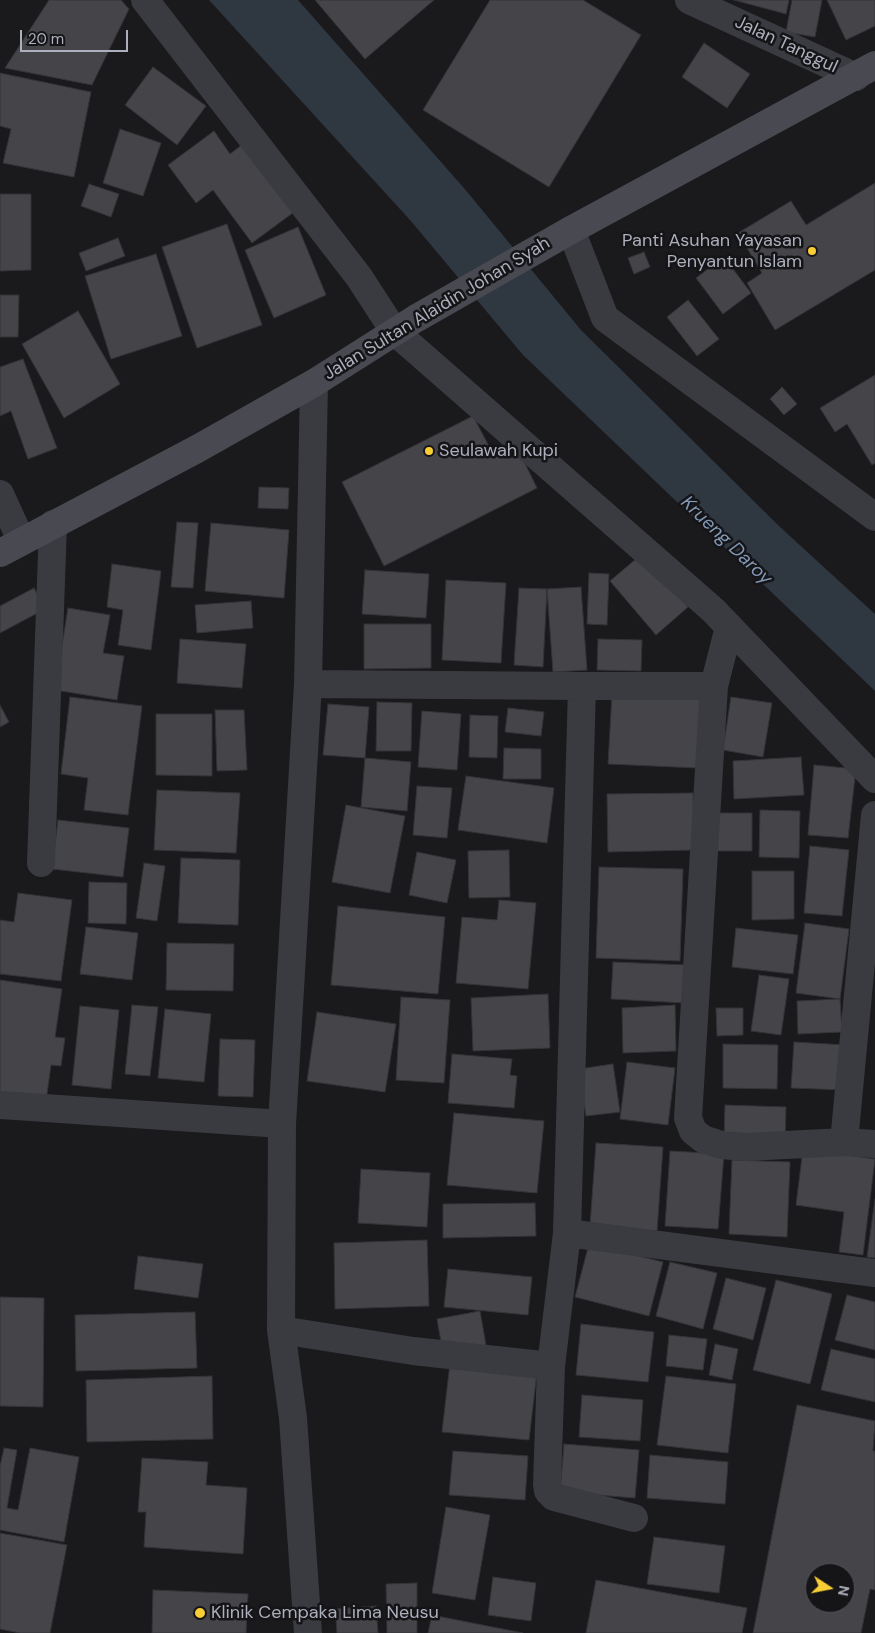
<!DOCTYPE html>
<html>
<head>
<meta charset="utf-8">
<style>
	body { margin:0 }
	#map { position:relative; width:875px; height:1633px; overflow:hidden; background:#1a191c; font-family:"DM Sans",sans-serif }
	canvas { display:block }
	.north { position:absolute; left:805px; top:1563px; width:50px; height:50px; box-sizing:border-box; background:#151417; border:1px solid #515259; border-radius:50%; rotate:101deg; font-size:14px; font-weight:700; line-height:20px; text-align:center; color:#acafbc }
	.north::after { content:''; display:block; margin:auto; width:18px; height:22px; background:#f8cd35; clip-path:polygon(50% 0,100% 100%,50% 72%,0 100%) }
	.scale { position:absolute; left:20px; top:30px; width:108px; height:22px; box-sizing:border-box; border:2px solid #acafbc; border-top:0; padding-left:6px; font-size:15px; line-height:18px; white-space:nowrap; color:#acafbc; -webkit-text-stroke:4px #151417; paint-order:stroke }
</style>
</head>
<body>
<div id="map">
<canvas width="875" height="1633"></canvas>
<div class="north">N</div>
<div class="scale">20 m</div>
</div>
<script>
const c = document.querySelector('canvas').getContext('2d');
c.lineJoin = 'round';
function paint(path, color) {
  c.fillStyle = color;
  c.fill(path, 'evenodd');
}
function shape(rows) {
  const path = new Path2D();
  for (const r of rows) {
    path.moveTo(r[0], r[1]);
    for (let i = 2; i < r.length; i += 2) path.lineTo(r[i], r[i + 1]);
  }
  return path;
}
function trace(path, color, width, dash) {
  c.strokeStyle = color;
  c.lineWidth = width;
  c.lineCap = dash ? 'butt' : 'round';
  c.setLineDash(dash || []);
  c.stroke(path);
}
function write(font, color, halo, rows, align = 'center') {
  c.font = font + ' "DM Sans",sans-serif';
  c.lineWidth = 5;
  c.setLineDash([]);
  c.textBaseline = 'middle';
  c.strokeStyle = halo;
  c.fillStyle = color;
  for (const [text, x, y, turn = 0] of rows) {
    c.save();
    c.translate(x, y);
    c.rotate((+turn || 0) * Math.PI / 180);
    c.textAlign = isNaN(turn) ? turn : align;
    if (halo) c.strokeText(text, 0, 0);
    c.fillText(text, 0, 0);
    c.restore();
  }
}
paint(shape([
	[209,0,298,0,464,188,581,330,779,526,875,614,875,691,523,355,410,220]
]), '#2f3741');
const building = shape([
	[49,0,121,0,129,9,92,85,5,68,49,0],
	[315,0,434,0,365,59,315,0],
	[490,0,583,0,641,35,549,187,423,110,490,0],
	[734,0,789,0,786,14,734,0],
	[792,0,822,0,815,37,786,32,792,0],
	[827,0,875,0,875,26,846,40,827,0],
	[704,43,750,74,727,108,682,77,704,43],
	[153,67,206,106,177,145,125,105,153,67],
	[0,73,91,92,74,177,3,163,11,129,0,126,0,73],
	[120,129,161,143,143,196,103,183,120,129],
	[214,131,230,154,243,144,294,212,252,243,213,190,196,203,168,165,214,131],
	[875,183,875,270,775,330,747,283,762,273,738,233,791,201,806,225,875,183],
	[89,184,119,194,111,217,81,206,89,184],
	[0,194,31,194,31,270,0,271,0,194],
	[227,224,262,325,197,348,162,247,227,224],
	[298,227,326,295,274,318,245,250,298,227],
	[118,238,125,256,86,271,79,253,118,238],
	[644,252,650,267,634,274,628,258,644,252],
	[156,254,182,336,111,359,85,276,156,254],
	[724,257,751,293,723,314,696,278,724,257],
	[0,295,19,295,18,337,0,337,0,295],
	[688,300,719,339,697,356,667,317,688,300],
	[78,311,120,384,64,418,22,344,78,311],
	[23,359,57,448,28,459,11,411,0,416,0,367,23,359],
	[875,375,875,463,872,465,847,424,835,432,820,408,875,375],
	[782,387,797,404,784,415,770,399,782,387],
	[473,416,491,450,513,439,537,488,384,566,342,482,473,416],
	[259,487,289,488,288,509,258,508,259,487],
	[177,522,198,523,193,588,171,587,177,522],
	[211,523,289,530,284,598,205,591,211,523],
	[643,553,688,607,656,635,610,581,643,553],
	[112,564,161,571,151,650,118,645,123,610,107,607,112,564],
	[365,570,429,574,426,618,362,614,365,570],
	[589,573,609,574,607,625,587,624,589,573],
	[446,580,506,583,501,663,442,660,446,580],
	[581,587,587,670,553,672,547,589,581,587],
	[34,588,45,609,0,633,0,606,34,588],
	[519,588,547,589,543,667,514,665,519,588],
	[251,601,253,628,197,633,195,605,251,601],
	[68,608,110,615,103,653,124,656,117,700,55,690,68,608],
	[364,624,431,624,431,668,364,669,364,624],
	[180,639,246,644,242,688,177,683,180,639],
	[598,639,642,640,641,671,597,670,598,639],
	[612,694,702,699,698,768,608,764,612,694],
	[70,697,142,706,128,815,84,810,88,778,61,774,70,697],
	[731,697,772,703,763,757,723,750,731,697],
	[377,702,412,703,411,751,376,751,377,702],
	[328,704,369,707,365,758,323,755,328,704],
	[0,705,9,722,0,727,0,705],
	[508,708,544,712,541,736,505,732,508,708],
	[215,710,244,710,247,770,217,771,215,710],
	[422,711,461,714,457,770,418,767,422,711],
	[156,714,212,714,212,776,156,775,156,714],
	[470,715,498,716,497,758,469,757,470,715],
	[504,748,541,749,541,779,503,779,504,748],
	[801,757,804,795,734,799,733,761,801,757],
	[365,758,411,762,407,811,361,807,365,758],
	[814,765,856,769,848,838,808,835,814,765],
	[466,776,554,788,547,843,458,830,466,776],
	[417,786,452,788,447,838,413,835,417,786],
	[157,790,240,793,236,853,154,850,157,790],
	[693,793,694,850,608,852,607,794,693,793],
	[346,805,405,816,390,893,332,882,346,805],
	[760,810,800,811,799,858,759,857,760,810],
	[716,813,752,813,752,851,717,851,716,813],
	[58,820,129,828,123,877,52,869,58,820],
	[810,846,849,850,842,916,804,913,810,846],
	[509,850,510,897,469,898,468,851,509,850],
	[417,852,456,860,447,903,409,895,417,852],
	[181,858,240,860,238,925,178,923,181,858],
	[144,863,165,866,157,921,136,918,144,863],
	[599,867,683,869,680,961,596,958,599,867],
	[752,871,794,871,794,919,752,920,752,871],
	[89,882,127,883,126,924,88,923,89,882],
	[18,893,72,900,61,981,0,974,0,920,14,922,18,893],
	[499,900,536,903,528,989,456,983,462,917,497,920,499,900],
	[338,906,445,917,438,994,331,985,338,906],
	[805,923,849,929,840,999,796,993,805,923],
	[86,927,138,933,132,980,80,974,86,927],
	[736,928,798,935,793,974,732,967,736,928],
	[167,943,234,944,233,991,166,990,167,943],
	[613,962,687,965,685,1003,611,999,613,962],
	[759,975,789,979,781,1035,751,1031,759,975],
	[0,980,62,989,55,1037,65,1038,61,1066,51,1065,46,1101,0,1092,0,980],
	[548,994,550,1048,473,1051,471,998,548,994],
	[401,997,450,1000,444,1083,396,1080,401,997],
	[840,999,842,1032,798,1034,797,1001,840,999],
	[132,1005,158,1007,150,1076,125,1074,132,1005],
	[675,1005,676,1051,623,1053,622,1008,675,1005],
	[80,1006,119,1010,111,1089,72,1085,80,1006],
	[716,1008,743,1008,743,1035,717,1036,716,1008],
	[165,1009,211,1014,204,1082,158,1078,165,1009],
	[317,1012,396,1024,385,1092,307,1081,317,1012],
	[220,1039,255,1040,253,1097,218,1096,220,1039],
	[794,1042,846,1045,845,1090,791,1088,794,1042],
	[723,1044,778,1045,777,1089,723,1088,723,1044],
	[452,1054,512,1059,510,1075,517,1076,514,1108,448,1103,452,1054],
	[627,1062,675,1068,668,1125,620,1119,627,1062],
	[613,1064,620,1112,586,1116,579,1069,613,1064],
	[725,1105,786,1107,785,1142,724,1139,725,1105],
	[454,1113,544,1121,537,1193,447,1185,454,1113],
	[596,1143,663,1147,657,1231,590,1226,596,1143],
	[803,1149,875,1159,863,1255,839,1252,844,1212,796,1205,803,1149],
	[670,1151,724,1154,718,1229,665,1226,670,1151],
	[732,1160,790,1162,787,1237,729,1234,732,1160],
	[361,1169,430,1173,427,1227,358,1223,361,1169],
	[875,1199,875,1258,867,1257,875,1199],
	[535,1203,536,1236,443,1238,443,1204,535,1203],
	[427,1240,429,1306,335,1309,334,1243,427,1240],
	[589,1244,663,1262,649,1316,575,1297,589,1244],
	[138,1256,203,1264,198,1298,134,1289,138,1256],
	[670,1262,717,1273,703,1329,656,1316,670,1262],
	[448,1269,532,1277,528,1315,444,1307,448,1269],
	[726,1278,766,1288,753,1340,713,1329,726,1278],
	[776,1280,832,1294,810,1384,753,1370,776,1280],
	[847,1295,875,1302,875,1350,835,1340,847,1295],
	[0,1297,44,1298,43,1407,0,1406,0,1297],
	[480,1311,486,1345,443,1353,437,1319,480,1311],
	[195,1312,197,1368,76,1371,75,1315,195,1312],
	[581,1324,654,1332,648,1382,576,1375,581,1324],
	[669,1335,707,1339,703,1370,666,1366,669,1335],
	[715,1344,738,1349,732,1380,709,1375,715,1344],
	[831,1349,875,1359,875,1402,821,1390,831,1349],
	[450,1363,537,1372,529,1440,442,1432,450,1363],
	[212,1376,213,1439,87,1442,86,1380,212,1376],
	[666,1376,736,1384,728,1453,657,1445,666,1376],
	[582,1395,643,1400,640,1441,579,1437,582,1395],
	[797,1405,875,1421,873,1451,875,1451,875,1590,870,1589,861,1633,753,1633,797,1405],
	[815,1573,845,1573,845,1603,815,1603,815,1573],
	[564,1444,639,1450,635,1498,560,1492,564,1444],
	[4,1448,17,1450,7,1508,18,1510,30,1448,79,1457,64,1542,0,1530,0,1466,4,1448],
	[453,1451,528,1456,525,1500,449,1495,453,1451],
	[650,1455,728,1462,725,1504,647,1498,650,1455],
	[142,1458,208,1462,206,1485,247,1488,243,1554,144,1547,146,1512,138,1512,142,1458],
	[446,1507,490,1515,475,1600,432,1593,446,1507],
	[0,1533,67,1545,50,1633,20,1633,0,1629,0,1533],
	[654,1537,725,1546,719,1593,647,1584,654,1537],
	[493,1577,536,1583,531,1621,488,1615,493,1577],
	[596,1580,747,1608,742,1633,586,1633,596,1580],
	[417,1583,417,1633,387,1633,386,1584,417,1583],
	[153,1590,248,1594,246,1633,152,1633,153,1590],
	[376,1606,378,1633,337,1633,335,1609,376,1606],
	[432,1615,523,1633,428,1633,432,1615]
]);
paint(building, '#444449');
trace(building, '#343338', 1);
trace(shape([
	[145,0,359,277,394,331,713,610,875,779],
	[689,0,856,77],
	[571,230,605,318,875,517],
	[0,494,21,540],
	[729,627,714,686,688,1118,693,1131,703,1139,721,1145,746,1147,844,1142,875,1144],
	[308,684,582,686,567,1233,551,1366,547,1484,548,1491,554,1497,634,1518],
	[582,686,714,686],
	[41,863,53,524],
	[0,1105,282,1124],
	[844,1142,875,815],
	[567,1233,875,1273],
	[281,1330,413,1351,551,1366],
	[308,1633,293,1418,281,1330,282,1124,308,684,314,383]
]), '#3a3b41', 28);
trace(shape([
	[0,553,197,449,314,383,415,319,571,230,875,65]
]), '#484951', 28);
for (const [x, y, r, color] of [
	[812,251,5,"#f8cd35"],
	[429,451,5,"#f8cd35"],
	[200,1613,6,"#f8cd35"]
]) {
  const dot = new Path2D();
  dot.arc(x, y, r, 0, 2 * Math.PI);
  c.fillStyle = color;
  c.fill(dot);
  trace(dot, '#151417', 2);
}
write('18px', '#acafbc', '#151417', [
	["Jalan Tanggul",786,45,25],
	["Jalan Sultan Alaidin Johan Syah",437,309,-31]
]);
write('18px', '#acafbc', '#151417', [
	["Panti Asuhan Yayasan",802,241,"right"],
	["Penyantun Islam",802,262,"right"],
	["Seulawah Kupi",439,451],
	["Klinik Cempaka Lima Neusu",211,1613]
], 'left');
write('italic 19px', '#8298b7', '#151417', [
	["Krueng Daroy",726,541,44]
]);
</script>
</body>
</html>
